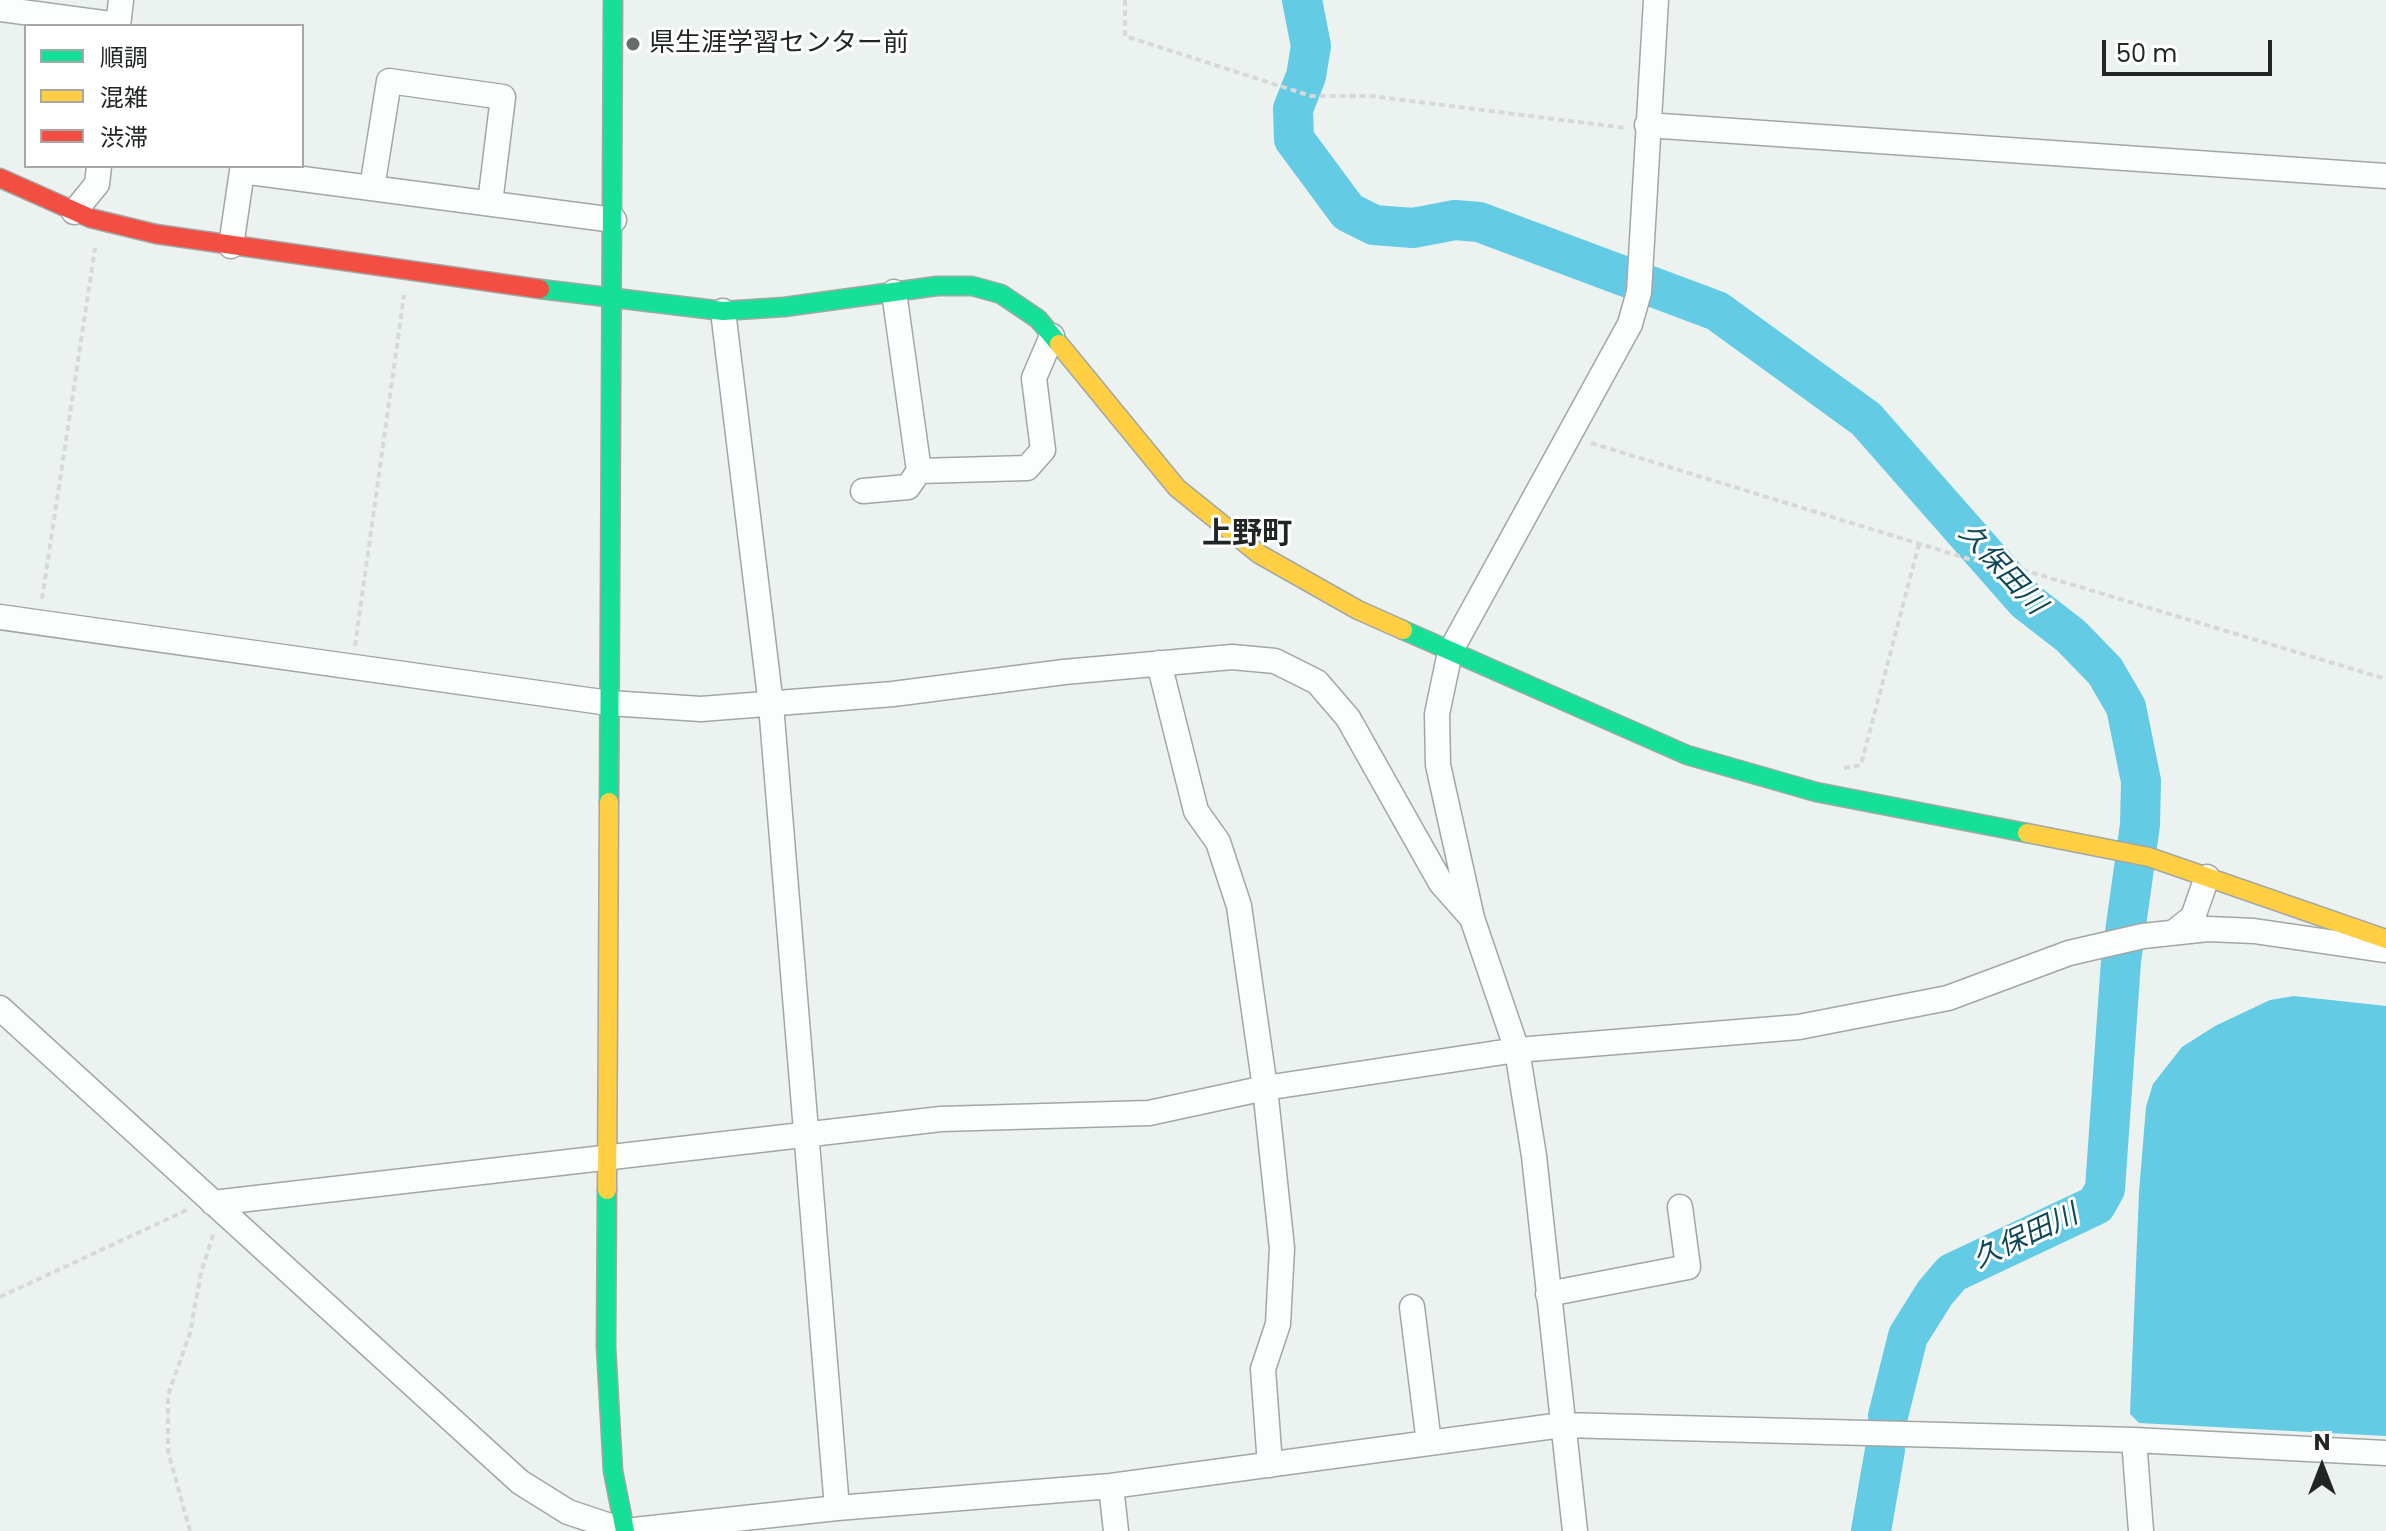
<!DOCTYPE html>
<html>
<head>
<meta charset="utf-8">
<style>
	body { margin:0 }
	#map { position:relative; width:2386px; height:1531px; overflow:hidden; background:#ecf2ef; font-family:Poppins,"Noto Sans JP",sans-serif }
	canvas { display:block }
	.legend { position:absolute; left:24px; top:24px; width:280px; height:144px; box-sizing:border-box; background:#fff; border:2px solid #a6a8a7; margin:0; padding:10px 14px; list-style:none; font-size:24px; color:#212624 }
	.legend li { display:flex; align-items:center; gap:16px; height:40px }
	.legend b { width:40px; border:2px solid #a6a8a7 }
	.north { position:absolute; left:2282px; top:1427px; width:80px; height:80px; -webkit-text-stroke:6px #fff; paint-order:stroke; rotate:0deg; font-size:22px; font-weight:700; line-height:32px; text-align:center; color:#212624 }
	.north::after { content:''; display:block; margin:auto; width:28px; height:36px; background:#212624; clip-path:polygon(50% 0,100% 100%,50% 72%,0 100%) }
	.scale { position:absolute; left:2102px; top:40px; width:170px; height:36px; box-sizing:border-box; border:4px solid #212624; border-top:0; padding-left:10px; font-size:24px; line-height:28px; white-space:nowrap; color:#212624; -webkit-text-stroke:6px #fff; paint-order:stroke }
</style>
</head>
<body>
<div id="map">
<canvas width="2386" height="1531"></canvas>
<ul class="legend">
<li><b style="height:10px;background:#16e098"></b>順調</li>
<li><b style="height:10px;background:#ffcf43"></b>混雑</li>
<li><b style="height:10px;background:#f24e42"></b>渋滞</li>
</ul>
<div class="north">N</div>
<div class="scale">50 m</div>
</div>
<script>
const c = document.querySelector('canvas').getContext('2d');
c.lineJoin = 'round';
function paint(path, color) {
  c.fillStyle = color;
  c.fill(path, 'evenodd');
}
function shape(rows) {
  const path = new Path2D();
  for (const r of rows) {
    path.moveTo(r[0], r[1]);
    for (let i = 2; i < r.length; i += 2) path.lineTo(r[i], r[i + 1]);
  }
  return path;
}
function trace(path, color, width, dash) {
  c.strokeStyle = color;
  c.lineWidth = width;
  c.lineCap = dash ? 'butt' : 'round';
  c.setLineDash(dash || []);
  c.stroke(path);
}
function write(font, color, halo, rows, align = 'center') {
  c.font = font + ' Poppins,"Noto Sans JP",sans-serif';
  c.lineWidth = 6;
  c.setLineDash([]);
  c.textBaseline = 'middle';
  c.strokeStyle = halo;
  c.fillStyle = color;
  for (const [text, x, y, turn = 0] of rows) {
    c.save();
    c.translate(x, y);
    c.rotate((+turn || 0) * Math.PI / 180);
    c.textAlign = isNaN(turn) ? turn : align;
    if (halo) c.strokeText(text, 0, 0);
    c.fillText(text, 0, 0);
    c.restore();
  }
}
paint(shape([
	[2294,996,2386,1006,2386,1436,2139,1423,2130,1414,2139,1192,2146,1107,2153,1084,2182,1047,2215,1026,2270,1000]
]), '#64cbe5');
trace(shape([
	[1302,0,1311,46,1306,76,1293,109,1294,139,1348,212,1374,225,1413,228,1455,220,1479,222,1717,311,1866,419,2026,601,2071,636,2105,671,2126,707,2141,781,2140,825,2121,961,2105,1189,2096,1205,1952,1273,1935,1293,1908,1336,1888,1416],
	[1871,1531,1885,1450]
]), '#64cbe5', 40);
const street = shape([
	[0,9,118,25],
	[118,26,121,0],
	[1647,125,2386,176],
	[372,188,389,81,503,97,490,203],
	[74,212,97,184,99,166],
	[231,246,242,171,614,220],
	[723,311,771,705,837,1508],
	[919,471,1027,468,1043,450,1034,378,1052,336],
	[863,491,908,487,919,471,894,292],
	[0,617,609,703,701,709,893,694,1064,672,1232,657,1275,661,1317,682,1348,718,1441,883,1472,918],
	[1159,663,1196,811,1218,842,1239,906,1265,1088,1282,1248,1278,1324,1263,1369,1270,1465],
	[2174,932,2193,917,2207,877],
	[0,1008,520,1482,568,1512,625,1531,837,1508,1111,1486,1562,1425,2134,1440,2386,1453],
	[213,1203,941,1119,1149,1113,1265,1088,1517,1050,1799,1027,1948,998,2069,953,2143,936,2208,929,2254,931,2384,950],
	[1548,1294,1688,1267,1680,1207],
	[1412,1307,1429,1443],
	[2134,1440,2141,1531],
	[1111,1486,1116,1531],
	[1575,1531,1534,1156,1517,1050,1472,918,1438,765,1437,714,1450,652,1630,324,1639,292,1656,0]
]);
const fast = shape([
	[540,289,723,311,784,307,937,286,972,286,1001,294,1038,319,1059,344],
	[1403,630,1687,755,1816,792,2027,833],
	[609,802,613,0],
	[607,1190,606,1347,613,1471,625,1531]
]);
const slow = shape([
	[1059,344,1177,488,1259,554,1358,610,1403,630],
	[2027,833,2149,857,2386,939],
	[607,1190,609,802]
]);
const jam = shape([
	[0,178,90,218,156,234,540,289]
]);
trace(street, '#a2a7a5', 27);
trace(fast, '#a2a7a5', 21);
trace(slow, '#a2a7a5', 21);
trace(jam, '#a2a7a5', 21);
trace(shape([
	[1125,0,1125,36,1311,96,1371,96,1625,128],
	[1591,443,1972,560,2000,563,2386,679],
	[42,599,95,248],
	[355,646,404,295],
	[1844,768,1861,765,1919,544],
	[0,1297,189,1209],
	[190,1531,168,1451,168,1395,190,1333,201,1273,214,1232]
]), '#d7d9d8', 4, [6, 4]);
trace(street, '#fcfdfd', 24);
trace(fast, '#16e098', 18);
trace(slow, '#ffcf43', 18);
trace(jam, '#f24e42', 18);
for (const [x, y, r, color] of [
	[633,44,8,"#686d6b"]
]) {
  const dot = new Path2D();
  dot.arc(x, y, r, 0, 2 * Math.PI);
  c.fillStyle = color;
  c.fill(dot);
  trace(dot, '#fff', 3);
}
write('26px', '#212624', '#fff', [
	["県生涯学習センター前",649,44]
], 'left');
write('italic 28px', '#0d4758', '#fff', [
	["久保田川",2001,570,47],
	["久保田川",2026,1238,-25]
]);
write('bold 30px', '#212624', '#fff', [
	["上野町",1247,535]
]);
</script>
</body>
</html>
